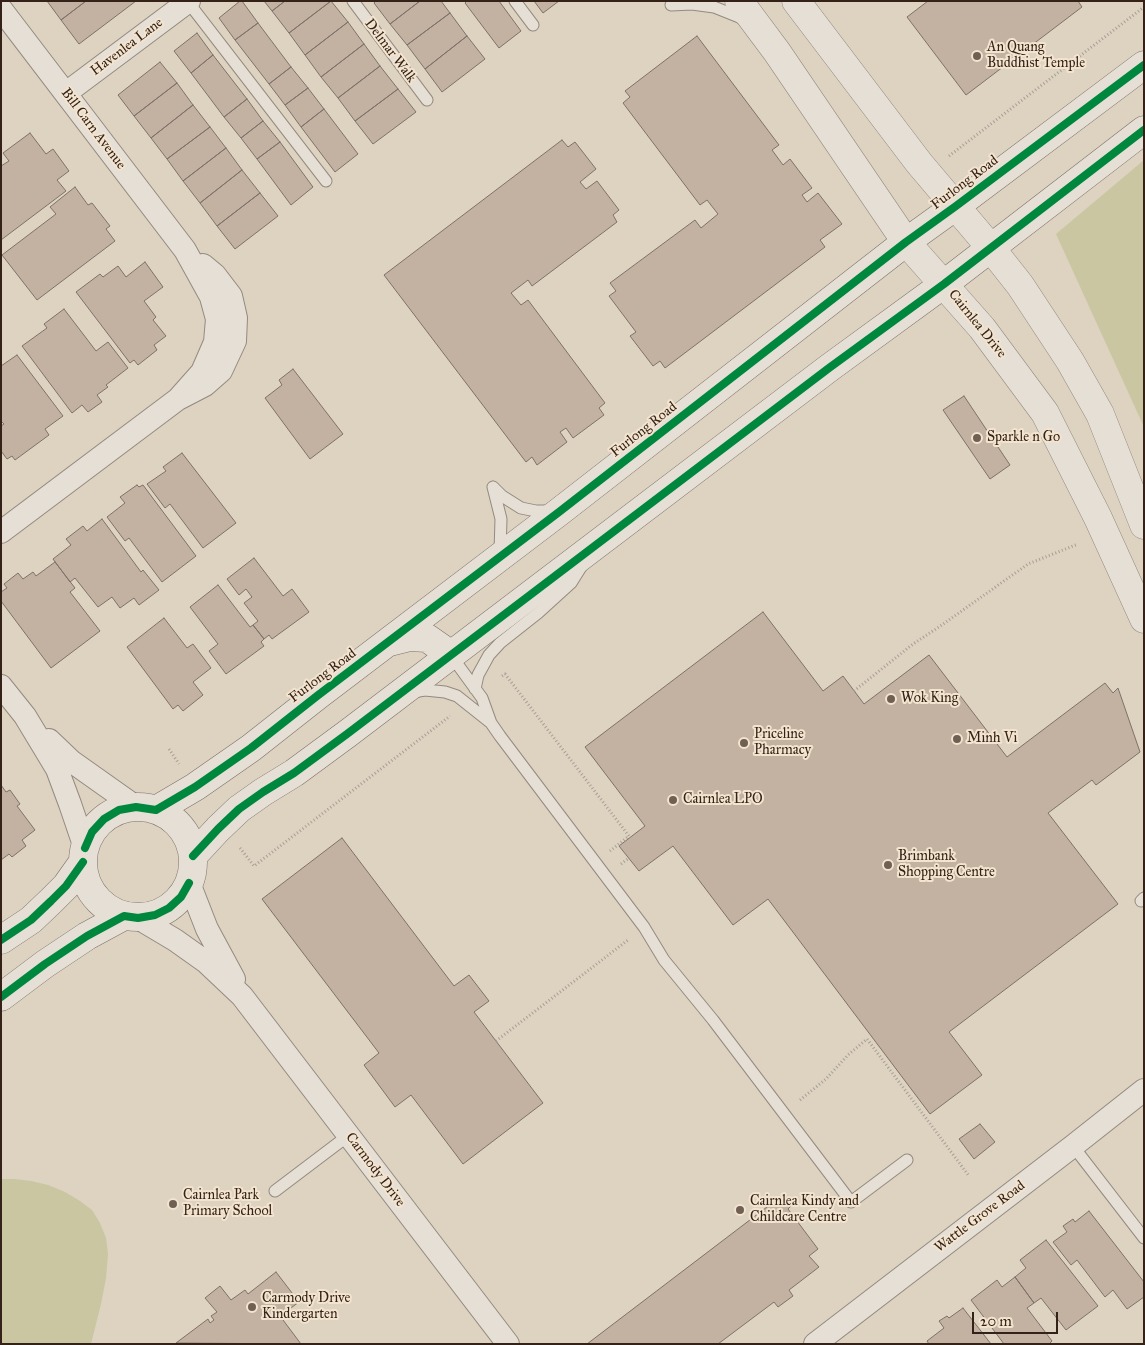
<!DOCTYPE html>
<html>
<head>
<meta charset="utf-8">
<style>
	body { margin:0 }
	#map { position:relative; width:1145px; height:1345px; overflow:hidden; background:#ded2c0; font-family:"IM FELL Great Primer",serif }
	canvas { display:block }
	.frame { position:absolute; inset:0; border:2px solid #342118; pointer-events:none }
	.scale { position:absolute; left:972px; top:1312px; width:86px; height:22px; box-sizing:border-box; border:2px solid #342118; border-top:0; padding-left:6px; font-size:15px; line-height:18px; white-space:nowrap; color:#342118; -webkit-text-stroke:4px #f2e4ce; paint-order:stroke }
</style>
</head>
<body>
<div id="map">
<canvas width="1145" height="1345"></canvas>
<div class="frame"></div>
<div class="scale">20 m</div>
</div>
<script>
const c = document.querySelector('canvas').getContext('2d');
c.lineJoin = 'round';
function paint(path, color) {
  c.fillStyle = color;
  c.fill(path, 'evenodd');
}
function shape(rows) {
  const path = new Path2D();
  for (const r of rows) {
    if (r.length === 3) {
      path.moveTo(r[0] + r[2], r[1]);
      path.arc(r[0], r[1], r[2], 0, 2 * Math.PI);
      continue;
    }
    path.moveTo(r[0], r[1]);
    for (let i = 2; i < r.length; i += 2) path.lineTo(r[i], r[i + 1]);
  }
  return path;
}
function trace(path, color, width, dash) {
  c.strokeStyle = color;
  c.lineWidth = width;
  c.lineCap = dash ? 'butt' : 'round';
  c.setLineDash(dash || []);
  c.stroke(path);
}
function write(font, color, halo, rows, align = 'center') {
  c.font = font + ' "IM FELL Great Primer",serif';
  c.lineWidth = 4;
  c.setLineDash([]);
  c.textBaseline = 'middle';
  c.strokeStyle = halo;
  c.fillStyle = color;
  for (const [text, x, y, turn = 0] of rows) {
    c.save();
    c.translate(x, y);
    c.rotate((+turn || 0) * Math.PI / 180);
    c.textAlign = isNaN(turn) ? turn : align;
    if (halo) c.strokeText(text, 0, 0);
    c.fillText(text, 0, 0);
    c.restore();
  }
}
paint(shape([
	[1144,160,1144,427,1056,234],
	[1,1179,14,1179,31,1181,48,1185,65,1192,80,1201,92,1210,100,1223,106,1238,108,1254,106,1278,101,1304,91,1344,1,1344]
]), '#cac6a2');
const building = shape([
	[47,1,86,1,61,20,47,1],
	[86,1,136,1,79,44,61,20,86,1],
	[240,1,242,1,258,23,235,40,219,18,240,1],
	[264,1,285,1,272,11,264,1],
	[285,1,331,1,289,33,272,11,285,1],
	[331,1,348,22,305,55,289,33,331,1],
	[376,1,420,1,390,24,374,3,376,1],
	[420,1,441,1,450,13,407,45,390,24,420,1],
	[467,1,499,1,521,31,499,48,465,3,467,1],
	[534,1,559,1,543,13,534,1],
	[928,1,1078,1,1082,7,966,95,907,17,928,1],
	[450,13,467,36,425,69,407,45,450,13],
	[348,22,364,44,321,77,305,55,348,22],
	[258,23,291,67,269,84,235,40,258,23],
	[197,33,213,55,191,73,174,51,197,33],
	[467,36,485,59,442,92,425,69,467,36],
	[697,36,779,145,772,150,783,165,790,159,812,188,802,195,807,202,818,193,842,224,820,240,825,247,665,368,660,361,653,366,630,336,636,332,609,296,616,291,610,283,695,220,701,228,718,214,707,200,700,205,623,103,630,97,625,91,697,36],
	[364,44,380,66,338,98,321,77,364,44],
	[213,55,247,99,224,117,191,73,213,55],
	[160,62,177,83,134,116,118,95,160,62],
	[380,66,398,89,355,121,338,98,380,66],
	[291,67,308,88,285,105,269,84,291,67],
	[177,83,193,105,151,138,134,116,177,83],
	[308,88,324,109,301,127,285,105,308,88],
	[398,89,416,112,373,144,355,121,398,89],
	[247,99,263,121,241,138,224,117,247,99],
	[193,105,210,127,167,159,151,138,193,105],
	[324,109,358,154,335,172,301,127,324,109],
	[263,121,280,142,257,159,241,138,263,121],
	[210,127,226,148,183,181,167,159,210,127],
	[30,133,46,154,53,149,69,171,57,180,66,191,1,240,1,166,9,161,3,153,30,133],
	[562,140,568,147,575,142,596,169,580,182,586,189,597,181,619,210,613,215,617,222,532,286,528,280,511,293,521,305,528,300,605,403,599,408,604,415,573,438,566,428,560,432,567,442,537,465,532,457,526,462,384,275,562,140],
	[280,142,313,187,291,205,257,159,280,142],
	[226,148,242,170,200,203,183,181,226,148],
	[242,170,260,193,217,226,200,203,242,170],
	[75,187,88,205,92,203,110,226,106,229,115,241,37,300,2,255,56,214,50,207,75,187],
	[260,193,278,216,235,249,217,226,260,193],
	[145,262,163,287,144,301,156,317,153,320,166,336,154,345,157,350,138,365,134,360,130,363,76,292,100,274,103,277,118,266,126,277,145,262],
	[64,309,96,351,108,342,128,368,106,385,108,387,97,395,102,402,88,412,82,405,72,413,22,346,47,328,44,324,64,309],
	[17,355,63,416,45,429,49,435,15,460,12,456,7,459,1,451,1,426,4,424,1,421,1,366,17,355],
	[293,369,343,434,310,459,265,398,282,385,279,380,293,369],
	[964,396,1010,465,990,479,943,410,964,396],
	[182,453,236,523,203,548,170,504,165,508,147,484,166,471,163,467,182,453],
	[137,485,139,487,143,485,196,556,162,582,129,538,125,541,107,517,125,503,120,497,137,485],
	[102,519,141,572,143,570,159,590,139,605,134,598,120,608,112,597,98,607,75,578,70,582,53,559,71,545,66,539,83,526,87,531,102,519],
	[254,558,283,596,292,589,309,612,272,639,269,635,264,639,253,625,258,621,244,603,252,597,246,589,239,595,227,579,254,558],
	[55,562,75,588,70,592,100,631,51,668,1,601,1,592,7,588,4,584,18,573,23,579,33,572,36,576,55,562],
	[218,585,250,627,253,625,264,639,261,642,264,646,226,674,209,651,218,644,190,607,218,585],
	[763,612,823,691,843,676,864,704,929,655,1007,757,1105,683,1113,693,1118,688,1140,752,1096,785,1092,780,1048,813,1118,904,949,1032,982,1075,930,1114,768,899,733,925,673,846,639,871,619,846,645,826,585,747,763,612],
	[164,618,187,648,193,644,211,668,193,682,203,695,183,711,178,705,173,709,127,647,164,618],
	[1,785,6,792,10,790,20,804,17,806,35,830,22,840,26,846,12,857,9,854,1,860,1,785],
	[342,838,454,986,469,975,489,1001,474,1012,543,1103,463,1164,411,1095,395,1107,364,1065,379,1053,262,899,342,838],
	[980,1124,995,1142,974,1159,959,1139,980,1124],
	[784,1194,792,1205,788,1209,818,1249,809,1256,819,1267,789,1290,793,1296,778,1307,774,1302,718,1344,587,1344,784,1194],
	[1089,1211,1144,1282,1144,1297,1127,1309,1113,1290,1105,1297,1077,1260,1071,1265,1053,1242,1067,1232,1063,1226,1073,1219,1075,1222,1089,1211],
	[1046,1240,1098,1306,1066,1330,1041,1298,1034,1303,1015,1277,1026,1268,1020,1260,1046,1240],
	[276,1272,299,1302,280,1316,301,1344,176,1343,208,1319,210,1323,214,1320,211,1316,217,1312,205,1298,220,1286,231,1300,245,1290,248,1294,276,1272],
	[1015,1277,1034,1303,1027,1308,1052,1341,1049,1344,1004,1344,971,1300,997,1280,1002,1287,1015,1277],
	[963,1308,991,1344,929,1344,927,1341,944,1328,939,1321,947,1316,949,1318,963,1308]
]);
paint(building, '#c3b1a1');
trace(building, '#7c7269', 1);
const service = shape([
	[353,1,427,100],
	[515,1,533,25],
	[188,2,326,181],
	[671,5,692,4,714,7,739,17,744,20],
	[493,487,502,496,521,508,536,511,551,511],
	[493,487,501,519,500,552],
	[450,654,482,698,491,723,500,736,644,927,664,960,713,1020,851,1202,907,1160],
	[475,689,478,675,489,655,500,643,538,613,571,583,581,567],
	[413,692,425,690,445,692,457,696,491,723],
	[1141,901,1144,898],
	[1073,1146,1144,1238],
	[275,1191,349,1135]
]);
const minor = shape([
	[1,9,185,250,211,297,217,319,215,342,202,372,178,399],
	[66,93,189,1],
	[1,532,178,399,205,385,221,371,235,341,236,318,231,296,215,275,203,265],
	[1,686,25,716,57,769,70,804,85,848],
	[49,740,71,761,136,807],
	[189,883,207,929,234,979],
	[138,918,175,940,206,962,242,996,508,1344],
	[815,1344,1073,1146,1144,1090]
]);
const tertiary = shape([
	[739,1,777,52,906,242,982,328,1045,413,1098,518,1144,619],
	[796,1,919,163,990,247,1020,285,1070,361,1100,414,1144,525]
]);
const secondary = shape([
	[390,642,410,637,427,638,450,654],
	[138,862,55],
	[156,810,195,787,251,748,317,696,559,512,906,242,956,206,1144,65],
	[193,856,218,829,239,809,263,792,294,773,347,734,829,368,944,284,1144,130],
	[1,940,31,920,51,901,66,886,83,862],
	[1,997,45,964,87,936,124,916]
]);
trace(service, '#948a7f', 13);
trace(minor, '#948a7f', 24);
trace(tertiary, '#948a7f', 29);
trace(secondary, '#7c7269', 29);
trace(shape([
	[949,156,1144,7],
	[502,676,505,674,629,836,610,851],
	[854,691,913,644,939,627,1028,564,1078,544],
	[169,749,179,764],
	[240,848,254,866,450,716],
	[621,864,629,858],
	[496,1041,628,940],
	[800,1100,826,1079,848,1055,867,1039,969,1176]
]), '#a59f97', 3, [1, 2.5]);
trace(service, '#e5dfd6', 11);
trace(minor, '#e5dfd6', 22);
trace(tertiary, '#e5dfd6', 28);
trace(secondary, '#e5dfd6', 28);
trace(shape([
	[85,848,92,832,104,819,119,810,136,807,156,810,195,787,251,748,317,696,559,512,906,242,956,206,1144,65],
	[193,856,218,829,239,809,263,792,294,773,347,734,829,368,944,284,1144,130],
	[1,940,31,920,51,901,66,886,83,862],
	[1,997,45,964,87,936,124,916,138,918,155,915,169,908,181,897,189,883]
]), '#00873e', 8);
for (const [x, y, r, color] of [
	[977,56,5,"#705f53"],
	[977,438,5,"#705f53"],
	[891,699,5,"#705f53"],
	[957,739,5,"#705f53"],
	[744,743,5,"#705f53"],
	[673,800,5,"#705f53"],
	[888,865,5,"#705f53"],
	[173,1204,5,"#705f53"],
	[740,1210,5,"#705f53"],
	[252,1307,5,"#705f53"]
]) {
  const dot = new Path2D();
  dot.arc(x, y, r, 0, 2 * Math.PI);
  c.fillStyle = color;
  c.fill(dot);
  trace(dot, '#f2e4ce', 2);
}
write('14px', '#342118', '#f2e4ce', [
	["Havenlea Lane",127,47,-37],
	["Delmar Walk",390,51,53],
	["Bill Carn Avenue",93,129,53],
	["Furlong Road",965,183,-37],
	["Cairnlea Drive",977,324,51],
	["Furlong Road",644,430,-38],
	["Furlong Road",323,676,-37],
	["Carmody Drive",375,1170,53],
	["Wattle Grove Road",980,1217,-37]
]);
write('14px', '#342118', '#f2e4ce', [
	["An Quang",987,48],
	["Buddhist Temple",987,64],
	["Sparkle n Go",987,438],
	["Wok King",901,699],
	["Priceline",754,735],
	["Pharmacy",754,751],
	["Minh Vi",967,739],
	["Cairnlea LPO",683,800],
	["Brimbank",898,857],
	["Shopping Centre",898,873],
	["Cairnlea Park",183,1196],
	["Primary School",183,1212],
	["Cairnlea Kindy and",750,1202],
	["Childcare Centre",750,1218],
	["Carmody Drive",262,1299],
	["Kindergarten",262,1315]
], 'left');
</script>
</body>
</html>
